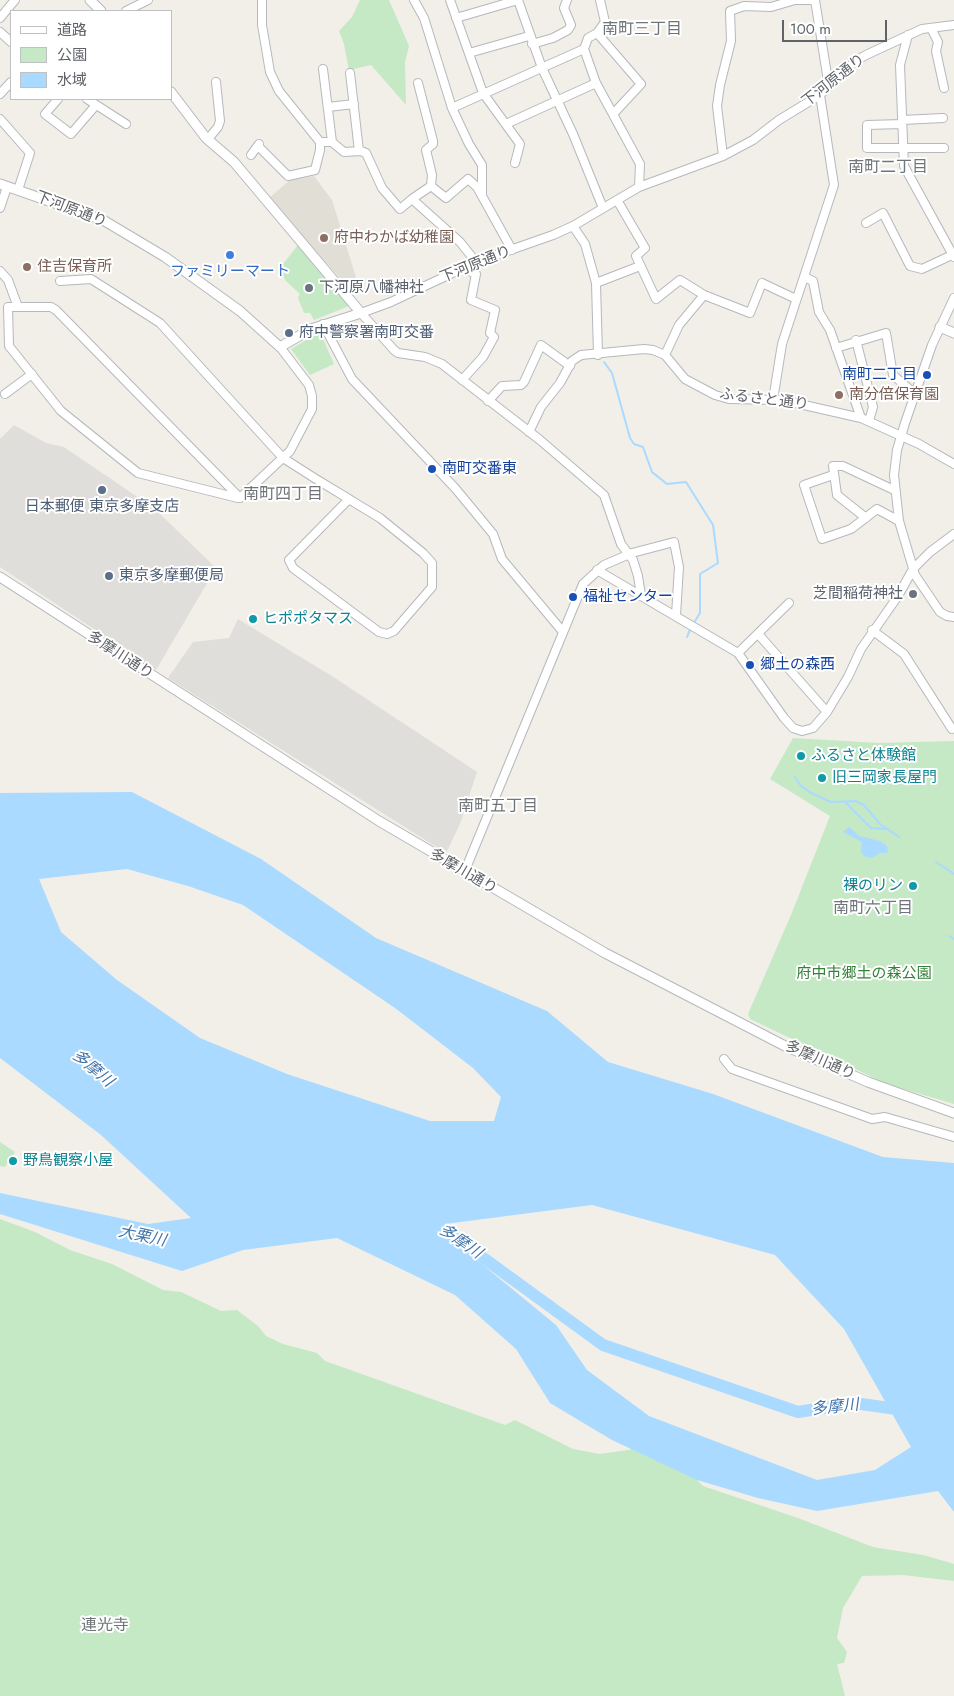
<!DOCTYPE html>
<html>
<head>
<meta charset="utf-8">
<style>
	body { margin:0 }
	#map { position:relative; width:954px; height:1696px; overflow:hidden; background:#f1efe8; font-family:Jost,"Noto Sans JP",sans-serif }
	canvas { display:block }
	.legend { position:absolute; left:10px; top:10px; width:162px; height:90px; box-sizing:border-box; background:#fff; border:1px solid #bfc1c3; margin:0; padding:6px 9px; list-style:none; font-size:15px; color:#5f6368 }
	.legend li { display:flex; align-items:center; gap:10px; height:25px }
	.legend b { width:25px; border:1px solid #bfc1c3 }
	.scale { position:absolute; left:782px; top:20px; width:105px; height:22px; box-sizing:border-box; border:2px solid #5f6368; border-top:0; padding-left:6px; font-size:15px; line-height:18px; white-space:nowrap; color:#5f6368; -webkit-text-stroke:4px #fff; paint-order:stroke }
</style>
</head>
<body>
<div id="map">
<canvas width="954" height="1696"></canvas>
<ul class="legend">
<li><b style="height:6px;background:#fff"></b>道路</li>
<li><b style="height:14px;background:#c5e8c5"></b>公園</li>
<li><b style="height:14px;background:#aadaff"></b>水域</li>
</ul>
<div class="scale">100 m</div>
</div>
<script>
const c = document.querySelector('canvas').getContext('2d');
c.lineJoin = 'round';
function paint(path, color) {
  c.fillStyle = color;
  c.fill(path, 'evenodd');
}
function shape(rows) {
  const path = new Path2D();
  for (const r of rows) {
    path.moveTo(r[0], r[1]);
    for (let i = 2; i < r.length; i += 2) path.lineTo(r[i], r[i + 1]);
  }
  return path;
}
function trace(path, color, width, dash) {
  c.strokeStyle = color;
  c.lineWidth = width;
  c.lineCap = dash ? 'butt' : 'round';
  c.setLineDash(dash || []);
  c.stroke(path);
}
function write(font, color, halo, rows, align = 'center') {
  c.font = font + ' Jost,"Noto Sans JP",sans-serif';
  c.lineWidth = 4;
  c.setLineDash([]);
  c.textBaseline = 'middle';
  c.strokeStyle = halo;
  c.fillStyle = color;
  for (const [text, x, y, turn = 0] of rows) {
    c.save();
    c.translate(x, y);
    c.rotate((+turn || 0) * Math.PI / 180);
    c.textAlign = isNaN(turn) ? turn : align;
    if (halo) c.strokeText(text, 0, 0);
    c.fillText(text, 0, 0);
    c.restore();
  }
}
paint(shape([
	[14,425,46,443,64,447,155,509,216,568,156,670,0,567,0,439],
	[238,619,335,678,477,772,460,824,446,853,168,678,193,642,229,638]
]), '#e0deda');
paint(shape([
	[314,176,332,200,356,277,345,284,269,198,290,180]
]), '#e1ded6');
paint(shape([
	[360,0,389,0,409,46,405,62,406,105,371,65,349,70,344,44,339,31,352,17],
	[298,245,316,267,320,266,331,276,328,281,349,306,314,320,310,313,304,313,298,298,300,294,286,281,279,269],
	[320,332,334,364,310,375,291,349],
	[793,738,879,743,954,741,954,1104,887,1084,750,1019,748,1014,791,915,830,816,770,779],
	[0,1142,15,1152,5,1167,0,1166],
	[0,1219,35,1232,70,1250,112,1264,163,1290,181,1292,221,1311,237,1310,258,1326,266,1336,283,1344,317,1353,325,1361,505,1425,515,1420,573,1449,600,1454,628,1450,648,1445,670,1452,703,1486,798,1518,873,1547,923,1555,951,1563,954,1564,954,1581,903,1575,862,1576,843,1608,837,1638,847,1652,844,1663,837,1664,845,1696,0,1696]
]), '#c5e8c5');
paint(shape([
	[132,792,261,859,376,938,547,1011,608,1062,713,1094,883,1157,954,1163,954,1512,938,1491,817,1511,758,1498,697,1480,612,1440,550,1403,516,1349,455,1295,337,1238,243,1250,182,1271,0,1214,0,1193,148,1224,191,1218,101,1135,0,1058,0,793],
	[127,869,188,886,243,905,395,1008,473,1068,501,1097,494,1121,430,1121,287,1074,200,1038,117,980,61,932,39,879],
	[592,1205,775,1255,844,1329,911,1447,875,1470,817,1480,649,1416,587,1370,556,1325,483,1265,429,1226],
	[849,827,859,836,880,841,887,846,888,853,880,853,872,858,864,856,861,852,862,842,843,832]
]), '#aadaff');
trace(shape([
	[604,362,612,373,630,438,634,444,643,447,652,472,667,484,686,482,713,525,718,563,700,574,700,613,695,621],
	[687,637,690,630],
	[795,777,801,786,811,793,831,802,855,801,864,805,880,824,899,837],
	[845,802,871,828,887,829],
	[936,862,954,874],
	[949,936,954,939]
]), '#aadaff', 2);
trace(shape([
	[420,1223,438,1225,603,1345,798,1412,854,1403,904,1410]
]), '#aadaff', 12);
const minor = shape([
	[262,0,262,25,270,72,279,91,320,142,332,142,344,152,361,151,366,153,382,188,400,209,412,199,460,242,476,262],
	[414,0,424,18,452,108,469,144,482,165,482,195],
	[450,0,483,93,520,144,515,163],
	[518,0,542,68,573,134,603,208],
	[600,0,605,22,597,33,588,38,584,49,596,83,640,164,639,187],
	[815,0,829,87],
	[126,11,148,0],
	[0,18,15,0],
	[456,18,518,0],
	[931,28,938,42,936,51,944,88],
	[0,32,11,42],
	[597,33,641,84,614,113],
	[908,35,900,65,904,166,954,257],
	[532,44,553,38,568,30,571,25,564,8,567,0],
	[469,53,529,36],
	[323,69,332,142],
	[350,73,359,151],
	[418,83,433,141,433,144,426,150,432,175,431,186],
	[0,94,11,82],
	[58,99,45,114,71,134,96,105],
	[87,99,126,124],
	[328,107,354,104],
	[452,108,584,49],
	[0,119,30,153,18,190],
	[902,120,943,118],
	[506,124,596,83],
	[902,124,867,125,867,148,944,148],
	[208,139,218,127,220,121,216,82],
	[258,146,288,176,315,170,320,150,320,142],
	[251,155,259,144],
	[723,156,717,106,720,85,731,41,730,11,744,6,771,7,795,0,813,0],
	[412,199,431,186,446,198,468,179,477,187,512,250],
	[617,200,645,248,636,256,656,299,680,280,704,295,750,313,762,283,796,299],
	[0,208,7,187],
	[866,223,883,213,910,266,922,269,952,255],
	[573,226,585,244,596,283,598,355],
	[0,271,8,280,18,307,51,307,56,310,240,498],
	[804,277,813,281,819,312,830,330,861,418],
	[60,281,91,279,160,323,283,458,316,479,349,499,352,501,380,518,423,553,432,563,432,587,394,631,387,634,379,632,293,568,289,560,349,499],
	[596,283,640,266],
	[954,298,932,345,905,423,897,450,894,475,899,521,915,575,940,612,947,616,954,617],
	[18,307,8,307,9,346,61,411,138,473,238,498],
	[323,324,352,379,455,488,493,534,502,559,563,632],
	[856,340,873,407,869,421],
	[836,348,886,333,893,375,915,394],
	[665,355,679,325,704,295],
	[462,380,483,357,494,337,490,333,495,310,471,300,476,274,463,268],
	[5,394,32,374],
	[773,400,782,344,834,185,820,95],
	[488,401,502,386,521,385,524,382,541,345,570,366],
	[529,432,541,407,560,383,572,361,581,355,644,349,653,350,665,355,685,379,715,395,729,399,782,400,861,418,919,444,954,464],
	[833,475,804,485,822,539,851,529,877,509,899,521],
	[240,498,290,451,312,409,312,396,309,385,280,347],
	[866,518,837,495,833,466,843,466,894,490],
	[597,570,738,653,784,718,793,728,802,731,813,728,827,712,848,677,861,649,898,596,913,569,930,552,954,534],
	[641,595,638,576,633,560,621,544,604,495,540,440,442,364,425,357,398,353,394,350,361,313,391,302,476,262,553,235,573,226,639,187,723,156,753,140,779,120,820,95,854,62,866,55,922,29,954,25],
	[872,630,904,654,952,729],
	[759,635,827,712],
	[738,653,789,603],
	[464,873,583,584,604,565,632,553,674,542,679,567,676,615],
	[724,1059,732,1069,872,1119,885,1117,954,1137]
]);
const tertiary = shape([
	[90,0,101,11],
	[0,184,103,220,165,257,240,311,280,347,311,329,361,313,234,162,206,138,171,92],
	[940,327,954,333],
	[0,577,379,821,605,953,785,1046,868,1082,954,1113]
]);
trace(minor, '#b5b8bc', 10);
trace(tertiary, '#b5b8bc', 11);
trace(minor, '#fff', 8);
trace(tertiary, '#fff', 9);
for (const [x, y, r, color] of [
	[324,238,5,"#8d6e63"],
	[230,255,5,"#3f7fe0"],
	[27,267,5,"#8d6e63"],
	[309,288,5,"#6b7280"],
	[289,333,5,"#5c6f8a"],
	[927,375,5,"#1a4fb4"],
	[839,395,5,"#8d6e63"],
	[432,469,5,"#1a4fb4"],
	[102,490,5,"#5c6f8a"],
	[109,576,5,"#5c6f8a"],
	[913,594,5,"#6b7280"],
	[573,597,5,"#1a4fb4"],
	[253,619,5,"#0f9aa8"],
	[750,665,5,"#1a4fb4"],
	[801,756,5,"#0f9aa8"],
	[822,778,5,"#0f9aa8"],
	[913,886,5,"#0f9aa8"],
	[13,1161,5,"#0f9aa8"]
]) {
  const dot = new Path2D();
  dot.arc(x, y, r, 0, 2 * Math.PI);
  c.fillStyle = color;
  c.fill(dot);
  trace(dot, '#fff', 2);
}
write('15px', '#5f6368', '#fff', [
	["下河原通り",834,81,-38],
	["下河原通り",71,210,21],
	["下河原通り",476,265,-22],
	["ふるさと通り",764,400,7],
	["多摩川通り",120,656,33],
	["多摩川通り",463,872,30],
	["多摩川通り",820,1061,24]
]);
write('15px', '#785e54', '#fff', [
	["府中わかば幼稚園",334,238],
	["住吉保育所",37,267],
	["南分倍保育園",849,395]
], 'left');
write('15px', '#366cbe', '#fff', [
	["ファミリーマート",230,272]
]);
write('15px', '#5b616d', '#fff', [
	["下河原八幡神社",319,288],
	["芝間稲荷神社",903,594,"right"]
], 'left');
write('15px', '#4e5e75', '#fff', [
	["府中警察署南町交番",299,333],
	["日本郵便 東京多摩支店",102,507,"center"],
	["東京多摩郵便局",119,576]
], 'left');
write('15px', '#164399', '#fff', [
	["南町二丁目",917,375,"right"],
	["南町交番東",442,469],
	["福祉センター",583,597],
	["郷土の森西",760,665]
], 'left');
write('15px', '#0d838f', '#fff', [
	["ヒポポタマス",263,619],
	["ふるさと体験館",811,756],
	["旧三岡家長屋門",832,778],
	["裸のリン",903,886,"right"],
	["野鳥観察小屋",23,1161]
], 'left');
write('15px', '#348238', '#fff', [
	["府中市郷土の森公園",864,974]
]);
write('16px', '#70757a', '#fff', [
	["南町三丁目",642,30],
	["南町二丁目",888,168],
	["南町四丁目",283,495],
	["南町五丁目",498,807],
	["南町六丁目",873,909],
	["連光寺",105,1626]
]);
write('italic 16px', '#4174aa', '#fff', [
	["多摩川",92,1069,40],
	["大栗川",142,1237,12],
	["多摩川",460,1242,34],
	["多摩川",835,1408,-6]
]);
</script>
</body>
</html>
